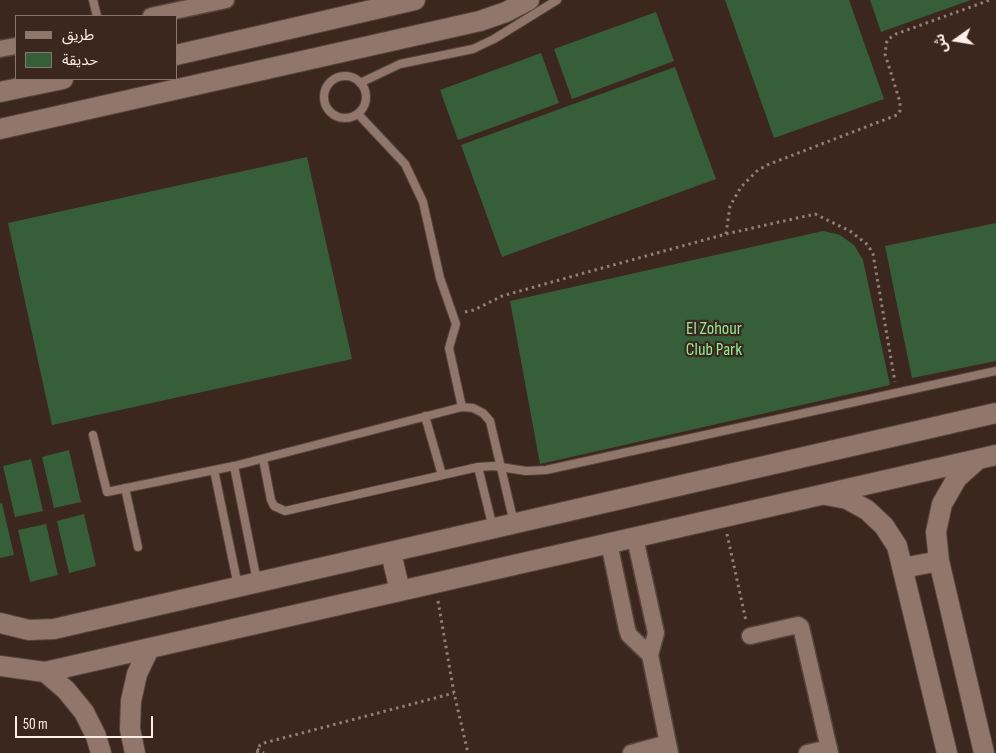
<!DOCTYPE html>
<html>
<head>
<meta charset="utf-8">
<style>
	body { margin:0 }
	#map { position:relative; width:996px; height:753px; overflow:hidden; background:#3c271e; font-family:"Sofia Sans Condensed","Noto Sans Arabic",sans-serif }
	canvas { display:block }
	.legend { position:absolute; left:15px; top:15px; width:162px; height:65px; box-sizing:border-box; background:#3c271e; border:1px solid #89776f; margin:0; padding:6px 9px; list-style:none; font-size:15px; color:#fdeee8 }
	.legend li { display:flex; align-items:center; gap:10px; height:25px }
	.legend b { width:25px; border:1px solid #89776f }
	.north { position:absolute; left:931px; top:15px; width:50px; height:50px; -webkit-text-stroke:4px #3c271e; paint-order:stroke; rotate:257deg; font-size:14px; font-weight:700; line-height:20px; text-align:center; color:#fdeee8 }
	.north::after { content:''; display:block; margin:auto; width:18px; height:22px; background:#fdeee8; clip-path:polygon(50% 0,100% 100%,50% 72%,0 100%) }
	.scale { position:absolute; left:15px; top:716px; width:138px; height:22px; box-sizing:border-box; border:2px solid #fdeee8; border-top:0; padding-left:6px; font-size:15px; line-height:18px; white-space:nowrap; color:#fdeee8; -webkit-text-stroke:4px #3c271e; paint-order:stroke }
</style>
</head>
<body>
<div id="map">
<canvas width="996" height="753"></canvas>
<ul class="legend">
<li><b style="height:6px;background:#90766b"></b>طريق</li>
<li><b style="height:14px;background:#365e39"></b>حديقة</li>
</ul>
<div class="north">ش</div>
<div class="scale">50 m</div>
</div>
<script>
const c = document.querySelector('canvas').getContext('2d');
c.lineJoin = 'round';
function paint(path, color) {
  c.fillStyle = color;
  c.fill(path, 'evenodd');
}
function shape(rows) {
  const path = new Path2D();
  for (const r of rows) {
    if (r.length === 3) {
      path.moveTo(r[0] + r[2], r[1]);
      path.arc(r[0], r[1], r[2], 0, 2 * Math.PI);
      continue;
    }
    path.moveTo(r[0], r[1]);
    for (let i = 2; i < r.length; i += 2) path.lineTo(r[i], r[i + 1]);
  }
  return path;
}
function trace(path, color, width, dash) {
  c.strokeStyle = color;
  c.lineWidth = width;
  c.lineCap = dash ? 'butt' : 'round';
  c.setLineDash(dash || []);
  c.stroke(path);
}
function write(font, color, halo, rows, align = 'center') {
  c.font = font + ' "Sofia Sans Condensed",sans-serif';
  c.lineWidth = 4.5;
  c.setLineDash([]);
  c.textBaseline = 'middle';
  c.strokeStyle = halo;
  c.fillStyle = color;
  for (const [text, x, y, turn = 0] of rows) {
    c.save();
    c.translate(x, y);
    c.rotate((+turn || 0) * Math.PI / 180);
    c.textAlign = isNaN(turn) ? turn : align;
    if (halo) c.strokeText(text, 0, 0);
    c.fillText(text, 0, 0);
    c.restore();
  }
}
paint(shape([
	[725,0,849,0,884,99,774,138],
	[870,0,971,0,881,32],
	[656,12,674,61,572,99,554,49],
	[541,53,559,103,458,140,440,90],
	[675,67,716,179,502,257,461,145],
	[307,157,352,359,52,425,8,223],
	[996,223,996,361,912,378,885,246],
	[823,231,840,235,854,245,863,260,890,385,540,464,510,301],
	[69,450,81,502,54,508,42,457],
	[31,459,43,511,15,517,3,466],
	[2,503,14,555,0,558,0,504],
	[84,514,96,566,69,573,57,521],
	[46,524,58,575,30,582,18,530]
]), '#365e39');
const service = shape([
	[93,0,97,16],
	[345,97,21],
	[360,83,400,64,473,49,494,39,557,0],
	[358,114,405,164,423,202,440,278,456,324,449,348,462,407],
	[425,416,442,475],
	[93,435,107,492,234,466,462,407,473,408,483,413,490,421,514,523],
	[263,459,271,500,274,506,285,511,478,467,494,466,526,471,546,470,996,371],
	[234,466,257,581],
	[478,467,493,528],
	[214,470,238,586],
	[125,488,138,547]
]);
const minor = shape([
	[151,16,226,0],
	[0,49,16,46],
	[635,538,656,633,650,655,670,753],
	[609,543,627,629,629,635,650,655],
	[750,636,798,625,801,627,830,753],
	[631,753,668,743],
	[807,753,829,748]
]);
const tertiary = shape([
	[176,55,415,0],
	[0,92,63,79],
	[0,129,480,21,506,12,529,0],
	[976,461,957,478,942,504,936,532,939,561,984,753],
	[826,495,847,499,867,510,884,526,897,546,947,753],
	[391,553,400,591],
	[903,568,939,561],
	[0,623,29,630,54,629,996,413],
	[0,666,45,672,996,455],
	[45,672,66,690,84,712,96,736,101,753],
	[135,753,130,729,131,701,137,674,149,649]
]);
trace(service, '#57453d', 10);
trace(minor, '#57453d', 19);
trace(tertiary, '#57453d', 22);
trace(shape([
	[726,234,730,206,741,187,757,171,767,165,897,115,900,111,900,102,885,54,887,40,896,34,990,0],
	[465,312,474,310,502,296,577,275,726,234,815,214,850,231,868,245,873,254,895,382],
	[727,534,746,621],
	[438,601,454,693,468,753],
	[257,749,264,753],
	[257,753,260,745,264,743,454,693]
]), '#917f77', 3, [2.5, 4]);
trace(service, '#90766b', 8);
trace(minor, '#90766b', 16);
trace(tertiary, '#90766b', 20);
write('18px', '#8deb94', '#3c271e', [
	["El Zohour",714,329],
	["Club Park",714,350]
]);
</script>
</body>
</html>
